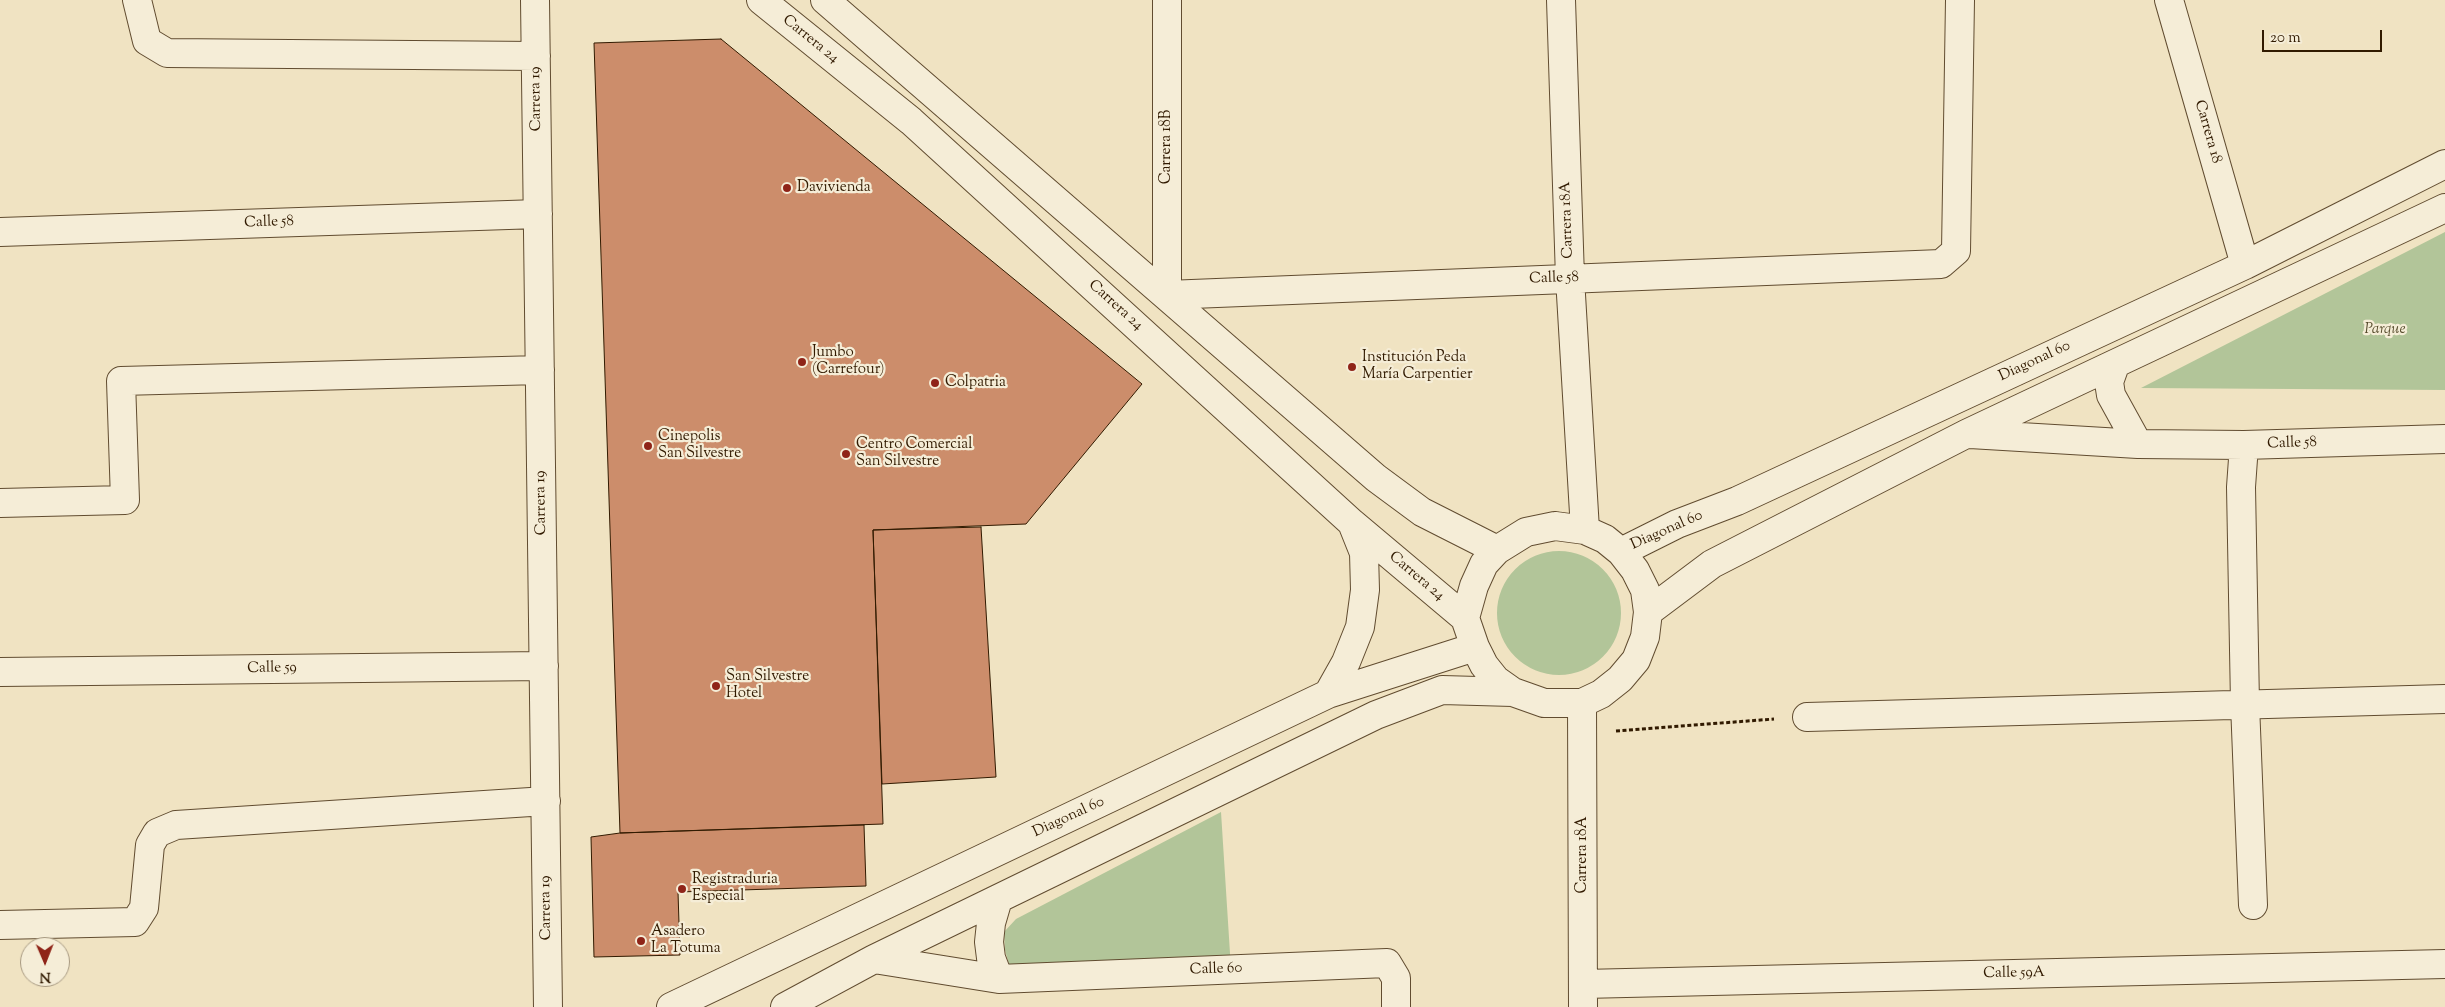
<!DOCTYPE html>
<html>
<head>
<meta charset="utf-8">
<style>
	body { margin:0 }
	#map { position:relative; width:2445px; height:1007px; overflow:hidden; background:#f0e3c2; font-family:"Sorts Mill Goudy",serif }
	canvas { display:block }
	.north { position:absolute; left:20px; top:937px; width:50px; height:50px; box-sizing:border-box; background:#f5edd7; border:1px solid #a79981; border-radius:50%; rotate:179deg; font-size:14px; font-weight:700; line-height:20px; text-align:center; color:#311a00 }
	.north::after { content:''; display:block; margin:auto; width:18px; height:22px; background:#8f2418; clip-path:polygon(50% 0,100% 100%,50% 72%,0 100%) }
	.scale { position:absolute; left:2262px; top:30px; width:120px; height:22px; box-sizing:border-box; border:2px solid #311a00; border-top:0; padding-left:6px; font-size:15px; line-height:18px; white-space:nowrap; color:#311a00; -webkit-text-stroke:4px #f5edd7; paint-order:stroke }
</style>
</head>
<body>
<div id="map">
<canvas width="2445" height="1007"></canvas>
<div class="north">N</div>
<div class="scale">20 m</div>
</div>
<script>
const c = document.querySelector('canvas').getContext('2d');
c.lineJoin = 'round';
function paint(path, color) {
  c.fillStyle = color;
  c.fill(path, 'evenodd');
}
function shape(rows) {
  const path = new Path2D();
  for (const r of rows) {
    if (r.length === 3) {
      path.moveTo(r[0] + r[2], r[1]);
      path.arc(r[0], r[1], r[2], 0, 2 * Math.PI);
      continue;
    }
    path.moveTo(r[0], r[1]);
    for (let i = 2; i < r.length; i += 2) path.lineTo(r[i], r[i + 1]);
  }
  return path;
}
function trace(path, color, width, dash) {
  c.strokeStyle = color;
  c.lineWidth = width;
  c.lineCap = dash ? 'butt' : 'round';
  c.setLineDash(dash || []);
  c.stroke(path);
}
function write(font, color, halo, rows, align = 'center') {
  c.font = font + ' "Sorts Mill Goudy",serif';
  c.lineWidth = 4.5;
  c.setLineDash([]);
  c.textBaseline = 'middle';
  c.strokeStyle = halo;
  c.fillStyle = color;
  for (const [text, x, y, turn = 0] of rows) {
    c.save();
    c.translate(x, y);
    c.rotate((+turn || 0) * Math.PI / 180);
    c.textAlign = isNaN(turn) ? turn : align;
    if (halo) c.strokeText(text, 0, 0);
    c.fillText(text, 0, 0);
    c.restore();
  }
}
paint(shape([
	[2445,232,2445,390,2141,388],
	[1559,613,62],
	[1221,812,1231,969,1009,965,1005,950,1004,932,1016,919]
]), '#b2c599');
const building = shape([
	[721,39,1142,384,1026,524,873,530,883,824,620,833,594,43,721,39],
	[981,527,996,777,882,784,873,530,981,527],
	[864,825,866,886,678,892,680,955,594,957,591,837,620,833,864,825]
]);
paint(building, '#cc8d6b');
trace(building, '#311a00', 1);
const minor = shape([
	[137,0,147,41,167,53,536,56],
	[535,0,548,1007],
	[761,0,911,121,1352,523,1465,618],
	[825,0,1376,478,1422,512,1497,550],
	[1167,0,1167,295,1941,264,1956,251,1960,0],
	[1561,0,1570,278,1585,530],
	[2169,0,2245,265],
	[0,232,538,214],
	[2115,365,2109,382,2111,395,2138,444],
	[1970,434,2138,444,2244,445,2445,439],
	[2244,445,2241,487,2245,704,2253,905],
	[0,503,125,500,121,381,540,370],
	[1555,526,1585,530,1605,539,1621,552,1635,570,1645,590,1648,612,1645,637,1636,660,1620,679,1601,694,1582,703,1544,703,1513,692,1496,680,1484,665,1475,647,1465,618,1474,586,1484,564,1497,550,1526,532,1555,526],
	[1621,552,1677,524,1737,501,2245,265,2445,164],
	[1648,612,1712,564,1966,434,2445,208],
	[0,672,544,666],
	[1328,694,1346,662,1360,627,1365,590,1364,553,1352,523],
	[1582,703,1583,1007],
	[1807,717,2445,699],
	[998,899,991,923,989,942,991,958,999,979],
	[0,925,135,922,144,908,150,845,157,833,176,825,546,801],
	[874,959,999,979,1387,963,1396,978,1396,1007],
	[1583,984,2445,964],
	[671,1007,1328,694,1475,647],
	[785,1007,874,959,1376,715,1442,690,1513,692]
]);
trace(minor, '#614c30', 30);
trace(shape([
	[1616,731,1774,719]
]), '#311a00', 3, [4, 2.5]);
trace(minor, '#f5edd7', 28);
for (const [x, y, r, color] of [
	[787,188,5,"#8f2418"],
	[802,362,5,"#8f2418"],
	[1352,367,5,"#8f2418"],
	[935,383,5,"#8f2418"],
	[648,446,5,"#8f2418"],
	[846,454,5,"#8f2418"],
	[716,686,5,"#8f2418"],
	[682,889,5,"#8f2418"],
	[641,941,5,"#8f2418"]
]) {
  const dot = new Path2D();
  dot.arc(x, y, r, 0, 2 * Math.PI);
  c.fillStyle = color;
  c.fill(dot);
  trace(dot, '#f5edd7', 2);
}
write('15px', '#311a00', '#f5edd7', [
	["Carrera 24",810,40,39],
	["Carrera 19",537,99,-91],
	["Carrera 18",2207,132,74],
	["Carrera 18B",1167,147,-90],
	["Carrera 18A",1568,220,-92],
	["Calle 58",269,223,-2],
	["Calle 58",1554,279,-2],
	["Carrera 24",1115,306,42],
	["Diagonal 60",2035,362,-25],
	["Calle 58",2292,444,-2],
	["Carrera 19",542,503,-91],
	["Diagonal 60",1667,531,-24],
	["Carrera 24",1416,577,40],
	["Calle 59",272,669,-1],
	["Diagonal 60",1069,818,-25],
	["Carrera 18A",1583,855,-90],
	["Carrera 19",547,908,-91],
	["Calle 60",1216,970,-2],
	["Calle 59A",2014,974,-1]
]);
write('15px', '#311a00', '#f5edd7', [
	["Davivienda",797,188],
	["Jumbo",812,353],
	["(Carrefour)",812,370],
	["Institución Peda",1362,358],
	["María Carpentier",1362,375],
	["Colpatria",945,383],
	["Cinepolis",658,437],
	["San Silvestre",658,454],
	["Centro Comercial",856,445],
	["San Silvestre",856,462],
	["San Silvestre",726,677],
	["Hotel",726,694],
	["Registraduria",692,880],
	["Especial",692,897],
	["Asadero",651,932],
	["La Totuma",651,949]
], 'left');
write('italic 15px', '#584d2e', '#f5edd7', [
	["Parque",2385,330]
]);
</script>
</body>
</html>
